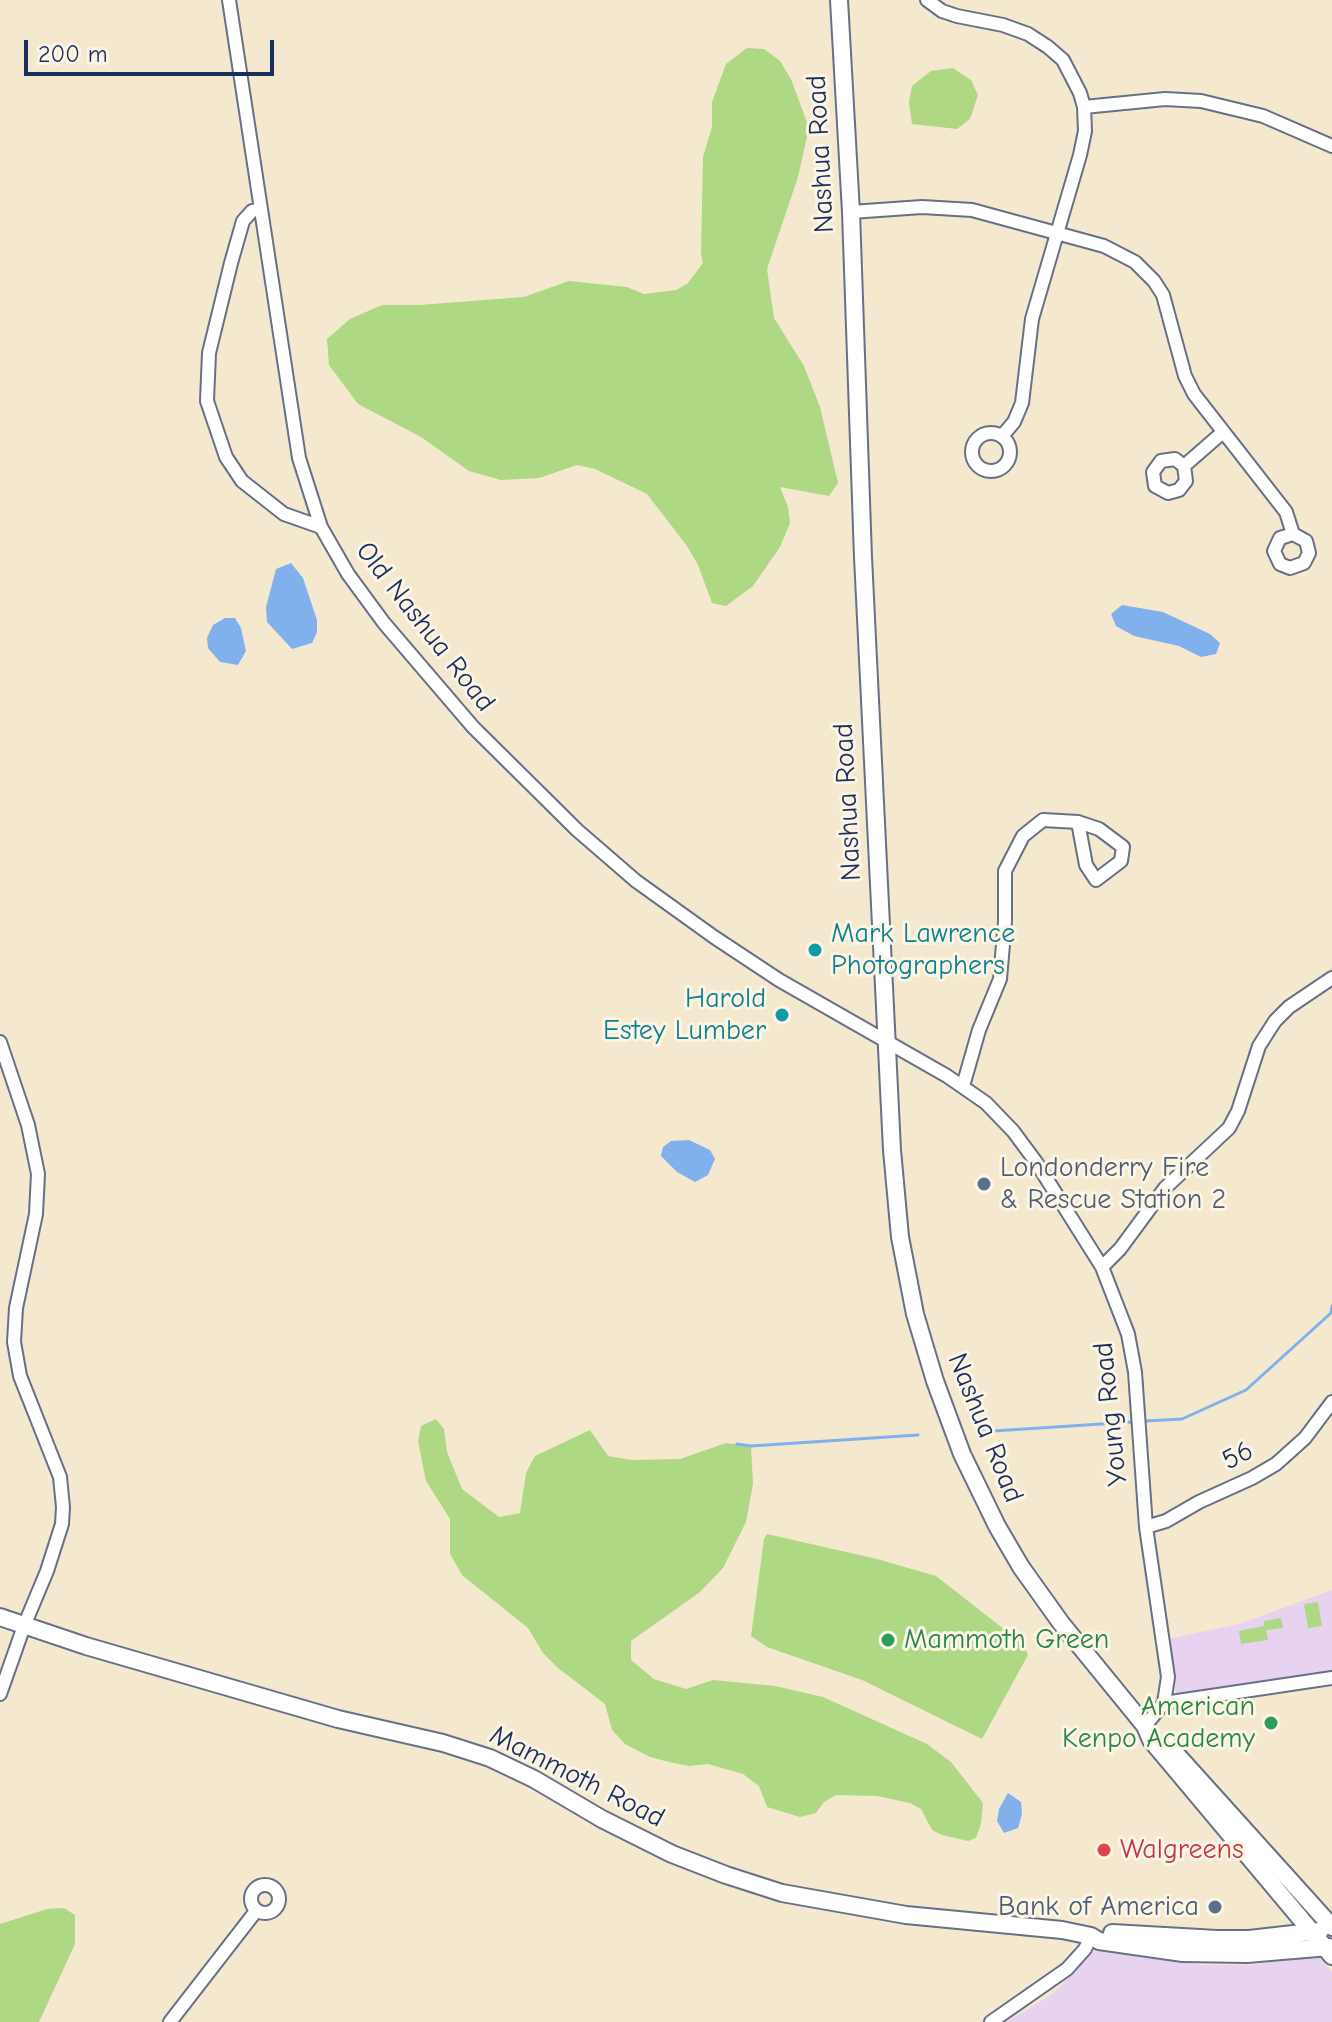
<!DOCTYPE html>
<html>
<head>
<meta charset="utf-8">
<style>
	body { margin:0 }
	#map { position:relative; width:1332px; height:2022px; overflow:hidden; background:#f4e9cf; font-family:"Comic Neue",sans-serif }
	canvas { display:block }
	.scale { position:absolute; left:24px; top:40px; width:250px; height:36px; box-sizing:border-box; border:4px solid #1b2f5e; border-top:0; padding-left:10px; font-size:24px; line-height:28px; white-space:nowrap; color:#1b2f5e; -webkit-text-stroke:6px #fcf5e5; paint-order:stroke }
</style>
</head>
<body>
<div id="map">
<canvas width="1332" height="2022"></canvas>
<div class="scale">200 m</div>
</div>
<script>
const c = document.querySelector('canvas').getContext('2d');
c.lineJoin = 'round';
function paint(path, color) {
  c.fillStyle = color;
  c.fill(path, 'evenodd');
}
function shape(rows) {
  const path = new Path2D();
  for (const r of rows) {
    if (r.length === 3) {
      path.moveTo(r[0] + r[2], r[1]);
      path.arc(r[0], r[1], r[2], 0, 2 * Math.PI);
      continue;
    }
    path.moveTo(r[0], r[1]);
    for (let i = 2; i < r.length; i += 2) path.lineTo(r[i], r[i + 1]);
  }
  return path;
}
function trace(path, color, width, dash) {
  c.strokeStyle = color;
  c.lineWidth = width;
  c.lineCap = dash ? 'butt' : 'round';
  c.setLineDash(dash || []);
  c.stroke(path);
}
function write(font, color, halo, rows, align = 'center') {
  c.font = font + ' "Comic Neue",sans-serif';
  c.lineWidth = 6;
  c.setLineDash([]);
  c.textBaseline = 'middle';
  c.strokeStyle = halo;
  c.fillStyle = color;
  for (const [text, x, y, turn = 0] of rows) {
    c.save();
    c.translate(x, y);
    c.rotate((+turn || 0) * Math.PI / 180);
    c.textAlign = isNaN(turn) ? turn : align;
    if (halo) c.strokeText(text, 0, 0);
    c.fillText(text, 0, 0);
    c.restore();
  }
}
paint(shape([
	[1332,1590,1332,1671,1181,1696,1176,1694,1168,1639,1239,1624],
	[1095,1951,1202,1965,1249,1965,1319,1957,1332,1972,1332,2022,1007,2022,1054,1993]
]), '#e7d2ef');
paint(shape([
	[747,48,764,49,780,61,791,79,809,128,798,177,767,269,774,318,804,366,820,407,838,483,829,496,780,487,788,507,790,523,780,547,753,586,726,606,712,603,698,565,687,546,647,494,595,469,577,465,539,478,501,480,469,471,421,437,358,404,329,365,327,339,350,319,382,305,419,305,524,297,569,281,627,287,644,294,676,290,687,284,703,263,701,254,703,157,712,127,712,102,726,64],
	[953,68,971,80,978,95,970,119,957,129,912,124,909,102,912,86,931,71],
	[436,1419,444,1429,447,1452,462,1489,499,1517,520,1513,526,1473,535,1456,590,1430,608,1456,632,1460,680,1459,726,1443,751,1446,753,1484,746,1522,723,1568,700,1592,631,1641,631,1660,654,1679,686,1689,713,1680,775,1686,823,1697,927,1744,951,1762,983,1803,981,1824,976,1838,968,1841,942,1835,932,1830,921,1809,910,1803,877,1796,836,1795,824,1802,816,1813,800,1817,767,1807,759,1786,743,1774,708,1764,689,1766,669,1762,650,1757,625,1744,612,1730,605,1704,558,1668,543,1653,528,1628,462,1575,450,1554,450,1519,426,1481,418,1441,421,1426],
	[767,1534,877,1559,936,1576,1023,1644,1028,1655,982,1739,862,1680,767,1647,751,1636,764,1539],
	[1318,1602,1322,1626,1308,1628,1304,1604],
	[1281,1618,1283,1628,1266,1630,1268,1640,1241,1644,1239,1631,1264,1626,1264,1621],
	[47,1909,64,1908,75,1915,75,1944,39,2022,0,2022,0,1924]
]), '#aed883');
paint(shape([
	[291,563,303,578,317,620,317,632,312,643,292,649,267,622,266,607,276,569],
	[1122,605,1163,612,1210,634,1220,643,1216,654,1201,657,1179,646,1134,636,1116,626,1111,614],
	[225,618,235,618,241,628,246,651,238,665,220,662,208,648,207,638,213,625],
	[689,1140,710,1150,715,1159,708,1175,695,1182,677,1172,661,1156,663,1147,671,1141],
	[1008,1793,1021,1802,1022,1814,1018,1828,1004,1833,997,1821,999,1809]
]), '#80b1ec');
trace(shape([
	[1146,1421,1182,1419,1246,1390,1331,1313,1332,1306],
	[978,1432,1132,1422],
	[737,1444,751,1446,918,1435]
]), '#80b1ec', 3);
const minor = shape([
	[229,0,299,458,321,527,348,574,384,623,473,727,577,830,636,881,714,937,779,980,947,1076,986,1103,1013,1131,1036,1162,1102,1267,1128,1334,1135,1372,1146,1527,1168,1677,1164,1703,1145,1726],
	[927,0,942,11,957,16,1003,25,1028,34,1048,47,1063,60,1080,93,1084,107,1085,131,1080,155,1032,319,1022,403,1014,422,1002,436],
	[1084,107,1165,99,1201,101,1263,116,1332,146],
	[260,209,252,211,243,221,231,263,209,353,207,401,226,457,242,481,284,514,321,527],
	[851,212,922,207,972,210,1104,246,1135,262,1154,281,1163,295,1185,376,1194,394,1286,512,1293,534,1280,538,1274,551,1280,564,1290,568,1304,563,1309,553,1306,541,1293,534],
	[991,452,19],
	[1184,466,1175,459,1161,461,1153,472,1155,486,1168,493,1179,490,1186,481,1184,466,1223,432],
	[0,1042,28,1125,38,1174,36,1214,16,1308,14,1342,20,1376,60,1477,63,1507,62,1524,47,1571,24,1626,0,1694],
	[963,1086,979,1030,1000,979,1005,921,1005,871,1023,836,1043,820,1078,822,1099,829,1123,847,1121,861,1096,880,1086,865,1078,822],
	[1102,1267,1120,1249,1165,1188,1229,1128,1238,1111,1259,1046,1275,1021,1289,1007,1332,978],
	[1146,1527,1166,1521,1199,1502,1252,1478,1276,1464,1305,1438,1332,1402],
	[1164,1703,1332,1678],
	[265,1899,14],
	[170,2022,256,1911],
	[991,2022,1067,1969,1085,1949,1091,1936]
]);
const major = shape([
	[839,0,851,212,863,557,892,1150,900,1237,915,1314,935,1381,962,1454,997,1526,1021,1567,1061,1623,1145,1726,1151,1740,1332,1956],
	[0,1617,86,1646,338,1719,443,1743,490,1758,534,1779,602,1819,672,1854,726,1875,782,1893,906,1915,1062,1930,1091,1936,1099,1941,1183,1953,1247,1954,1329,1947],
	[1168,1745,1332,1927],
	[1112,1933,1217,1939,1249,1939,1320,1931]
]);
trace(minor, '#677086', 16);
trace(major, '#677086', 20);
trace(minor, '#fff', 12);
trace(major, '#fff', 16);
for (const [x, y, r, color] of [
	[815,950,8,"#0f9aa8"],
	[782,1015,8,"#0f9aa8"],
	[984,1184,8,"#5c6f8a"],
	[888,1640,8,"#2e9e5b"],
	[1271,1723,8,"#2e9e5b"],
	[1104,1850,8,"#e0444e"],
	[1215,1907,8,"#5c6f8a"]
]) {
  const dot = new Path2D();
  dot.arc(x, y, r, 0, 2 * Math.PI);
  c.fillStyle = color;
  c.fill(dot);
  trace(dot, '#fcf5e5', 3);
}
write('28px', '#1b2f5e', '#fcf5e5', [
	["Nashua Road",821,154,-93],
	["Old Nashua Road",425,627,52],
	["Nashua Road",848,802,-93],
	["Young Road",1111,1414,-96],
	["Nashua Road",985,1428,68],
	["56",1238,1456,-27],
	["Mammoth Road",577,1777,27]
]);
write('28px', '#0d838f', '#fcf5e5', [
	["Mark Lawrence",831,934],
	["Photographers",831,966],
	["Harold",766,999,"right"],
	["Estey Lumber",766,1031,"right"]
], 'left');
write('28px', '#4e5e75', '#fcf5e5', [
	["Londonderry Fire",1000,1168],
	["& Rescue Station 2",1000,1200],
	["Bank of America",1199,1907,"right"]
], 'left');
write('28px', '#27864d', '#fcf5e5', [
	["Mammoth Green",904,1640],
	["American",1255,1707,"right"],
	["Kenpo Academy",1255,1739,"right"]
], 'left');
write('28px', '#be3a42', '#fcf5e5', [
	["Walgreens",1120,1850]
], 'left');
</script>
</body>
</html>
